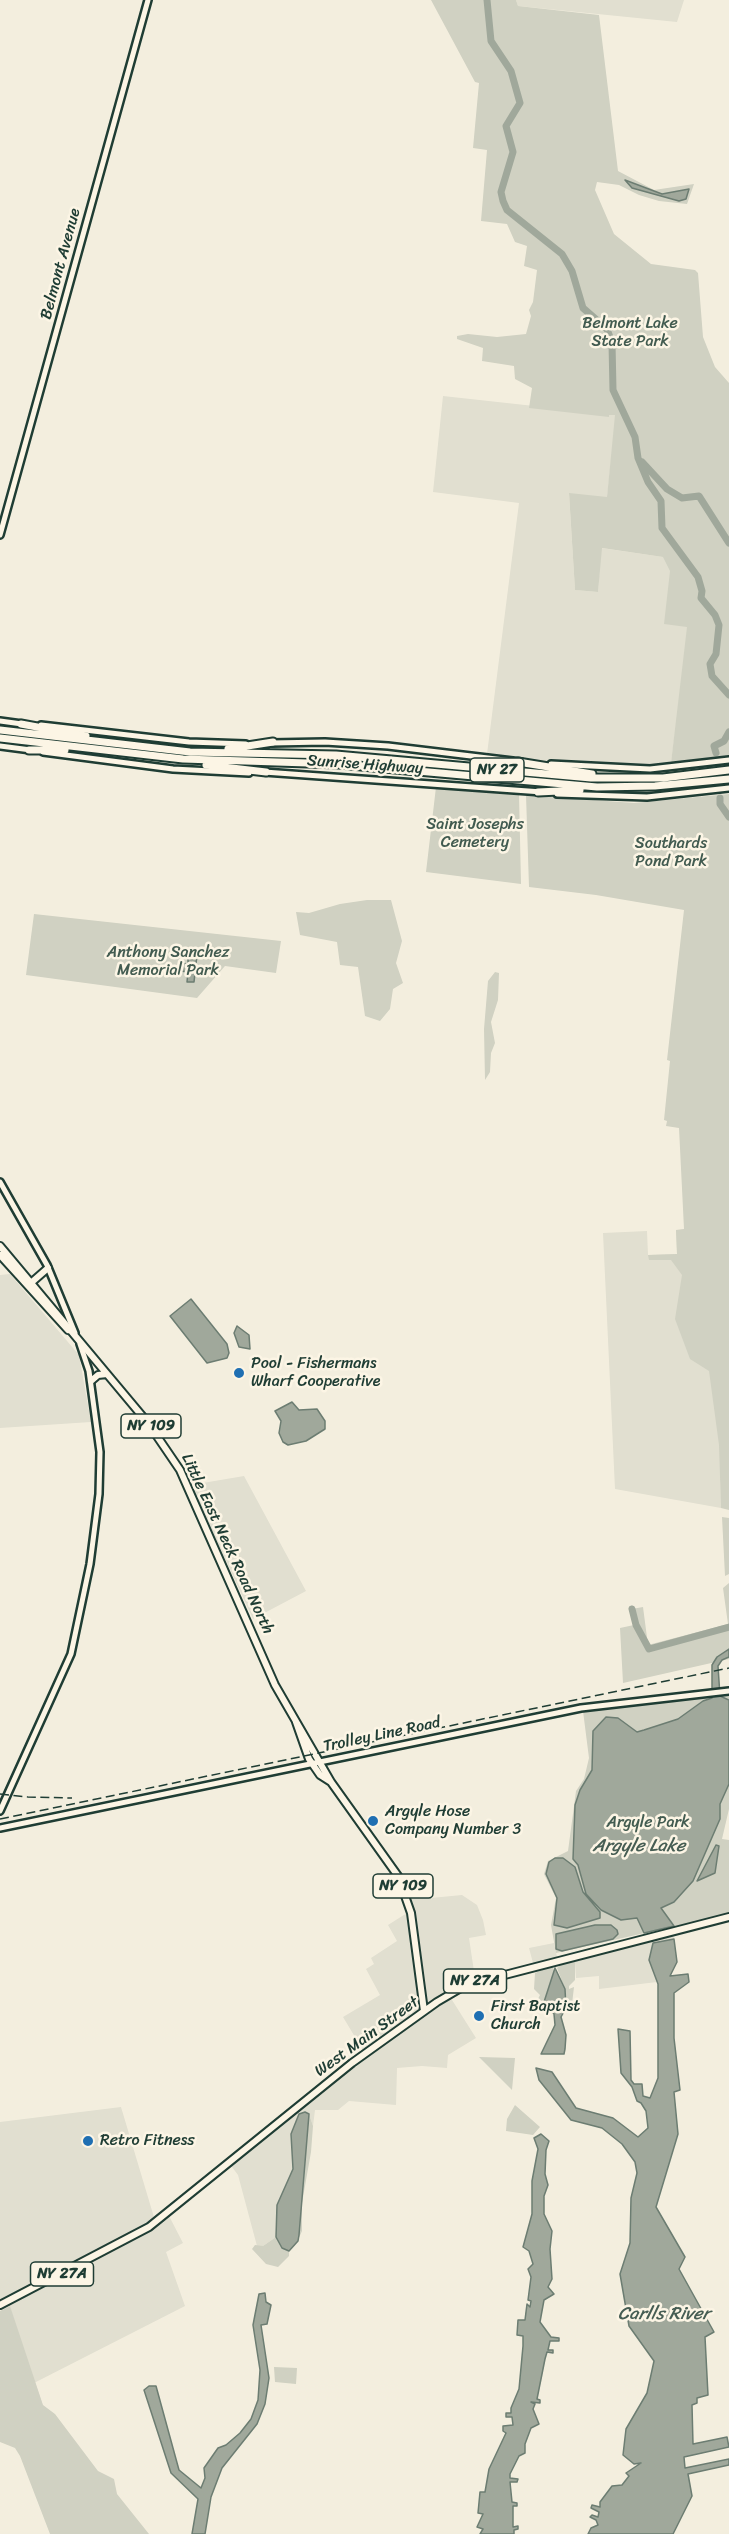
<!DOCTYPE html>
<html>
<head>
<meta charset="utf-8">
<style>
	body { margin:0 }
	canvas { display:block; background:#f3eede }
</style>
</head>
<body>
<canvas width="729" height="2534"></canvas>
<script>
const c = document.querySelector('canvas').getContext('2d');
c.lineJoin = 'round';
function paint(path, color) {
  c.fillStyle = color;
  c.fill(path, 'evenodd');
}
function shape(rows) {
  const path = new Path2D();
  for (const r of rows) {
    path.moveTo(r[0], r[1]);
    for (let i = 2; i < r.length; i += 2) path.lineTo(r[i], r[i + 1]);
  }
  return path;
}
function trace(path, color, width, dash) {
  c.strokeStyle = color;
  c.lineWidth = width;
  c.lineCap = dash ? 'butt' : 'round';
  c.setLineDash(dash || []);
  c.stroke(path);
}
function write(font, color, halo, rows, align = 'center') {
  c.font = font + ' Sriracha,sans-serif';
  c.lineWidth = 5;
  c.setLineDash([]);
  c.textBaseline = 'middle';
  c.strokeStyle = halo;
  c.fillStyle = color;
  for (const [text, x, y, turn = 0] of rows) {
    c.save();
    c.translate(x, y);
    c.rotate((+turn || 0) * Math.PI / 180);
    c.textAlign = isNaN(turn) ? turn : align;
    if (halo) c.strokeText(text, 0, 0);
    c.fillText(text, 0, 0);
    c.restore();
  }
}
paint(shape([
	[516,0,684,0,677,22,518,6],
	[443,396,616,415,607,498,569,494,575,590,598,592,601,548,698,562,671,763,617,770,487,754,519,503,433,492],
	[716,1228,721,1508,615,1489,603,1233,647,1231,648,1255,677,1254,676,1230],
	[10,1274,79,1355,91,1422,0,1428,0,1275],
	[244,1476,306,1591,253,1619,191,1485],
	[429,1891,431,1898,462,1895,477,1905,483,1920,486,1935,469,1938,475,1978,447,1992,476,2038,448,2055,447,2068,422,2066,397,2068,396,2105,349,2101,338,2110,315,2110,313,2126,309,2114,299,2114,291,2134,293,2171,277,2205,276,2237,263,2246,257,2246,238,2175,229,2163,367,2057,343,2017,380,1995,366,1969,374,1964,371,1958,397,1941,388,1925,407,1913,403,1896],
	[673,1934,674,1939,653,1944,649,1960,657,1982,599,1989,599,1976,576,1978,575,1963,564,1963],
	[554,1943,557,1957,533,1963,529,1948],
	[121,2107,156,2224,168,2214,183,2243,166,2252,185,2306,34,2383,8,2301,0,2304,0,2122]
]), '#e1dfd0');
paint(shape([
	[431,0,516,0,518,6,599,15,618,171,654,190,694,184,687,204,659,201,639,195,619,185,597,182,595,190,614,234,651,264,695,270,698,273,703,337,715,367,729,383,729,757,671,763,687,627,664,624,670,571,663,557,602,548,598,592,575,590,569,493,607,497,615,415,609,415,609,417,529,408,532,388,515,379,514,366,482,361,483,348,457,339,457,336,468,334,497,337,526,334,531,316,529,310,533,302,537,270,524,266,527,246,515,242,507,224,481,221,487,150,473,148,479,83,475,82],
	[436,787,519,793,521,884,426,872],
	[729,794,729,1510,721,1508,719,1445,709,1371,690,1359,675,1319,682,1275,671,1260,649,1260,648,1255,677,1254,676,1230,684,1229,679,1128,666,1126,667,1121,664,1120,670,1061,667,1060,684,910,596,895,529,887,526,795,634,803],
	[367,900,391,900,402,941,396,963,403,983,393,989,390,1009,380,1021,365,1016,358,967,340,965,337,942,300,935,296,912,309,913,340,904],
	[34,914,281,941,276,973,225,966,197,998,26,975],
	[495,972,499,973,498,1000,491,1022,495,1043,491,1053,490,1072,485,1080,484,1029,488,981],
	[722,1517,729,1518,729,1574,725,1576],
	[729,1583,729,1659,623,1683,620,1628,634,1625,632,1609,643,1607,648,1645,728,1624,723,1588],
	[729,1695,729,1809,722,1839,729,1840,729,1914,556,1953,551,1925,556,1898,544,1874,548,1861,568,1851,576,1791,584,1779,589,1758,583,1711],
	[575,1962,575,1980,569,1986,569,1989,574,1987,572,2004,569,2009,566,2008,565,1989,557,1968,563,1963],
	[547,1968,553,1967,554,1971,544,2002,536,2003,540,1995,534,1989,535,1973],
	[479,2057,515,2058,512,2090],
	[515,2105,540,2127,533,2135,506,2131,507,2119],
	[309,2114,313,2126,311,2152,302,2203,302,2231,298,2240],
	[276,2237,282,2248,289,2251,289,2256,278,2267,266,2264,252,2249,255,2245,263,2246],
	[10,2306,43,2405,55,2414,98,2471,114,2479,117,2494,149,2534,50,2534,20,2456,15,2448,0,2442,0,2311],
	[274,2367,297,2368,296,2384,275,2382]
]), '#d0d1c2');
const water = shape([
	[625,180,662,194,689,189,686,199,679,201,632,188,625,180],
	[188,954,197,955,194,982,187,982,188,972,180,971,181,963,188,964,188,954],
	[191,1299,227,1344,229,1353,227,1358,207,1363,170,1316,191,1299],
	[237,1326,249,1335,250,1349,239,1347,234,1333,237,1326],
	[292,1402,299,1410,317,1409,325,1421,325,1429,306,1441,288,1445,283,1442,279,1433,281,1421,275,1411,292,1402],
	[729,1649,729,1657,722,1660,718,1666,720,1696,729,1700,729,1784,720,1804,720,1819,693,1881,674,1902,661,1908,674,1926,644,1933,637,1918,621,1920,601,1910,586,1894,578,1865,573,1859,575,1805,580,1790,592,1770,593,1731,606,1717,618,1718,637,1732,644,1730,678,1719,703,1701,712,1698,712,1665,717,1657,729,1649],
	[716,1845,719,1846,715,1873,697,1881,716,1845],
	[555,1858,563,1858,575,1867,583,1892,600,1912,600,1918,567,1928,554,1925,557,1898,546,1874,549,1862,555,1858],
	[595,1925,611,1925,617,1930,618,1934,613,1939,562,1951,556,1949,556,1934,595,1925],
	[674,1939,677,1962,670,1976,688,1974,689,1982,674,1993,674,2038,680,2090,674,2092,678,2134,656,2207,685,2257,679,2269,714,2332,705,2337,708,2395,697,2398,697,2403,692,2405,693,2444,727,2437,729,2447,684,2457,685,2468,729,2459,729,2465,688,2474,692,2496,673,2534,588,2534,591,2528,598,2525,596,2520,590,2517,592,2515,598,2517,599,2512,591,2508,592,2505,600,2507,600,2502,612,2486,622,2485,629,2476,626,2473,641,2463,634,2464,623,2455,626,2429,647,2393,654,2361,629,2326,620,2274,630,2243,631,2198,637,2173,635,2162,622,2144,602,2128,571,2120,539,2080,536,2068,552,2072,576,2108,613,2118,638,2137,648,2128,646,2111,641,2103,637,2101,632,2087,621,2073,618,2029,630,2031,631,2080,634,2084,642,2084,643,2096,650,2098,658,2078,658,1984,649,1960,653,1943,674,1939],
	[555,1968,565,1989,566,2008,561,2017,566,2035,565,2049,564,2054,541,2054,555,2025,554,2014,544,2002,555,1968],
	[305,2112,309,2114,299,2235,298,2241,289,2251,282,2248,276,2237,277,2205,293,2169,291,2134,299,2114,305,2112],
	[541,2134,549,2141,546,2150,545,2174,548,2185,544,2196,544,2214,552,2231,550,2249,552,2279,548,2287,554,2294,544,2300,540,2322,551,2337,559,2338,559,2341,550,2341,548,2350,553,2350,553,2353,547,2352,545,2359,537,2399,540,2400,540,2403,531,2402,535,2404,533,2409,539,2424,531,2428,525,2444,525,2453,519,2456,510,2474,510,2478,518,2479,517,2482,510,2482,512,2502,517,2503,517,2506,513,2506,513,2527,518,2526,518,2529,514,2530,514,2534,480,2534,483,2529,477,2527,483,2514,478,2513,480,2492,485,2492,489,2469,506,2433,503,2431,503,2426,513,2425,512,2417,506,2417,506,2413,511,2413,511,2408,519,2389,523,2346,523,2336,517,2335,518,2320,525,2320,527,2304,530,2307,531,2301,528,2300,531,2277,528,2269,533,2264,529,2251,523,2247,532,2214,532,2181,538,2149,534,2138,541,2134],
	[265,2293,266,2302,271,2305,267,2324,261,2325,269,2378,265,2404,257,2424,222,2468,211,2497,205,2534,192,2534,198,2499,171,2473,144,2390,149,2386,156,2386,179,2470,201,2488,205,2478,204,2468,218,2448,226,2445,240,2433,251,2419,258,2400,260,2370,253,2325,259,2294,265,2293]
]);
paint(water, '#a0a89b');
trace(water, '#6c7d72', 1.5);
trace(shape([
	[487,0,491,41,511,71,520,103,506,126,513,152,501,192,503,201,507,210,562,254,572,271,583,308,607,329,612,343,613,390,635,437,638,458,648,482,661,501,662,528,698,577,702,591,701,598,715,615,719,625,716,654,710,664,712,676,729,695],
	[642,462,667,489,682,498,699,496,729,543],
	[716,753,714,746,724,741,729,732],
	[720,798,720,804,729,817],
	[632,1609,636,1625,649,1649,729,1627]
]), '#a0a89b', 7);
const secondary = shape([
	[0,535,148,0],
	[0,721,22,724],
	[41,725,189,742,246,744],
	[271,743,325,742,388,746,521,762],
	[0,746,31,750],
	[43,752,173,769,249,773],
	[551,764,650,769,729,760],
	[264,772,542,792],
	[557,794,647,797,729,788],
	[0,1182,47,1265,75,1333],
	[0,1811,71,1654,90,1564,99,1494,100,1452,89,1371,80,1344],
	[0,1828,581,1708,729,1691]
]);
const primary = shape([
	[0,1246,148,1423,180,1470,275,1685,331,1782,398,1876,411,1913,424,2011],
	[0,1255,68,1330],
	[32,1282,48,1268],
	[91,1381,98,1375,107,1374],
	[296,1722,309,1759,320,1775,331,1782],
	[0,2305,149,2227,352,2063,437,2002,466,1985,729,1917]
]);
const highway = shape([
	[21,724,86,736],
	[0,730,190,752,336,755,591,778,663,778,729,770],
	[0,738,183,759,339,764,597,787,655,786,729,779],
	[228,749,273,742],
	[29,750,65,750],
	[518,762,592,774],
	[206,765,266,772],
	[538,792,580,790]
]);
trace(secondary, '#1f3d34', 10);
trace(primary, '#1f3d34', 10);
trace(highway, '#1f3d34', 11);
trace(secondary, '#fcf5e5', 5);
trace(primary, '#fcf5e5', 6);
trace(highway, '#fcf5e5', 7);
trace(shape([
	[0,1794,28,1797,72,1798],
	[0,1819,729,1668]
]), '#1f3d34', 1.5, [9, 4.5]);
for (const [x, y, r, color] of [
	[239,1373,6,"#1f6fb2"],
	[373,1821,6,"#1f6fb2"],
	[479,2016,6,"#1f6fb2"],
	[88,2141,6,"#1f6fb2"]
]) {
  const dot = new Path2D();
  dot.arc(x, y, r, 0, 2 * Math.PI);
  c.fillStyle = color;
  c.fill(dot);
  trace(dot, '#fcf5e5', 2);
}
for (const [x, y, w] of [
	[497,770,54],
	[151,1426,60],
	[403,1886,60],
	[475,1981,63],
	[62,2274,63]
]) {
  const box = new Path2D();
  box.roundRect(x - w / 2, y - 12, w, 24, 4.5);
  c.fillStyle = '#fcf5e5';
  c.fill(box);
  trace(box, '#1f3d34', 1.5);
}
write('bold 15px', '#1f3d34', null, [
	["NY 27",497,770],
	["NY 109",151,1426],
	["NY 109",403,1886],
	["NY 27A",475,1981],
	["NY 27A",62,2274]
]);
write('16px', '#1f3d34', '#fcf5e5', [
	["Belmont Avenue",61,264,-75],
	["Sunrise Highway",365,765,4],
	["Little East Neck Road North",227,1544,65],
	["Trolley Line Road",382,1735,-12],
	["West Main Street",367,2037,-36]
]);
write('16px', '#425b50', '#fcf5e5', [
	["Belmont Lake",630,324],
	["State Park",630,342],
	["Saint Josephs",475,825],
	["Cemetery",475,843],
	["Southards",671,844],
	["Pond Park",671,862],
	["Anthony Sanchez",168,953],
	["Memorial Park",168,971],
	["Argyle Park",648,1823]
]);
write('16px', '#1f3d34', '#fcf5e5', [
	["Pool - Fishermans",251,1364],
	["Wharf Cooperative",251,1382],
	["Argyle Hose",385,1812],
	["Company Number 3",385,1830],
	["First Baptist",491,2007],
	["Church",491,2025],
	["Retro Fitness",100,2141]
], 'left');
write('italic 18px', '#465d53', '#fcf5e5', [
	["Argyle Lake",639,1846],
	["Carlls River",664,2314]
]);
</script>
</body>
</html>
